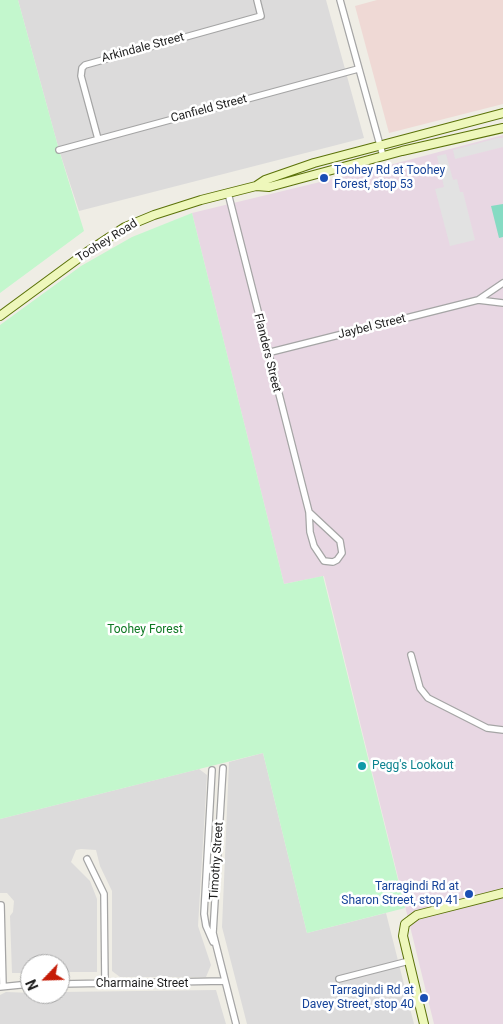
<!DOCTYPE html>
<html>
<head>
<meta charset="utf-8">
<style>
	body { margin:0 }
	#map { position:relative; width:503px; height:1024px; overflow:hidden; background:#efede5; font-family:Roboto,sans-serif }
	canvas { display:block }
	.north { position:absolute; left:20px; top:954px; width:50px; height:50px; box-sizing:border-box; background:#fff; border:1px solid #a5a5a5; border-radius:50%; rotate:246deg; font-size:14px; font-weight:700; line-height:20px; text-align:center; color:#1e1e1e }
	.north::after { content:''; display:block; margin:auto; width:18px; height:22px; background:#c51c07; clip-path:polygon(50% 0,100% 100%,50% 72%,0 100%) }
</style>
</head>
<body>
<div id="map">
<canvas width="503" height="1024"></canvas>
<div class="north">N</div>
</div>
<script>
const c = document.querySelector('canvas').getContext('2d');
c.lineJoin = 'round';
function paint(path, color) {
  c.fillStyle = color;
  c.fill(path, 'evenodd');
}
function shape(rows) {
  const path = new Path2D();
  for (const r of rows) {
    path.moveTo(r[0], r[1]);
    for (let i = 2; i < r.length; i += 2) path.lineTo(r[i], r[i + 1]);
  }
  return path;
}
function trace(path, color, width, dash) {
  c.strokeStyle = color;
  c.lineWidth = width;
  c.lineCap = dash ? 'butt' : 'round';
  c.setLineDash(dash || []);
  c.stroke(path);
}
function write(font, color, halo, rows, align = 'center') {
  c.font = font + ' Roboto,sans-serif';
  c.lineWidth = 5;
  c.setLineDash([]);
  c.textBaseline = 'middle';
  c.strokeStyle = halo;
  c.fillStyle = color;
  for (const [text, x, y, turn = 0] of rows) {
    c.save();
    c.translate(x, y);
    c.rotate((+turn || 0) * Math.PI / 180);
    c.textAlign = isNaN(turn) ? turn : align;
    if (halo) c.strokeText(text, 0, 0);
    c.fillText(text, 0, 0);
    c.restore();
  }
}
paint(shape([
	[18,0,326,0,364,138,79,211,59,150],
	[263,753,307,933,386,913,414,1024,247,1024,222,927,229,762],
	[199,769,207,775,198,926,211,965,206,977,120,977,112,971,112,891,100,866,96,850,81,849,76,850,71,862,90,881,97,899,97,972,60,972,60,964,30,964,30,973,12,973,10,916,13,912,14,901,7,893,0,893,0,819],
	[216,990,226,1024,0,1024,0,995,6,992,60,994,60,992]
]), '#dcdbdb');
paint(shape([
	[377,0,503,0,503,104,389,133,355,6]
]), '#efd9d5');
paint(shape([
	[503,135,503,1024,434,1024,324,576,284,584,192,213,382,167]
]), '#e8d7e3');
paint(shape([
	[0,0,18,0,59,150,84,231,0,293],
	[192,213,284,584,323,576,405,908,307,933,263,753,0,819,0,325,81,266,132,237]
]), '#c3f7cd');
paint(shape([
	[503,204,503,237,499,238,491,206]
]), '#86dbc3');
paint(shape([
	[498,138,503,138,503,147,455,159,453,150],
	[446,154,453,180,457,179,460,192,463,192,475,240,450,246,435,189,444,187,437,156]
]), '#e2e2e2');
const street = shape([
	[340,0,383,156],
	[98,139,81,76,82,68,85,65,261,16,257,0],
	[59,150,358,69],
	[228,193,309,512,310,532,314,546,324,561,333,562,337,560,342,553,340,541,309,512],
	[478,300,503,283],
	[267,353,478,300,503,303],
	[411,655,420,688,428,698,487,728,503,730],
	[223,768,213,933,236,1024],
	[212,770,204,914,206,926,213,942],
	[87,859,104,894,105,984],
	[1,905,3,986],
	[339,979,409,961],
	[60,984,225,981],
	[0,987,30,984]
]);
const secondary = shape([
	[256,186,265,180,314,163,503,113],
	[0,316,87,252,125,227,154,215,201,200,256,186,269,187,402,151,503,128],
	[424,1024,403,936,405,924,417,915,503,893]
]);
trace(street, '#a5a5a5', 8);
trace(secondary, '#5b7209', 10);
trace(street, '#fff', 5.5);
trace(secondary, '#eef7bb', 8);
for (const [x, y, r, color] of [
	[324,178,5,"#1a4fb4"],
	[362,766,5,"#0f9aa8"],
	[469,894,5,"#1a4fb4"],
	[424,998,5,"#1a4fb4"]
]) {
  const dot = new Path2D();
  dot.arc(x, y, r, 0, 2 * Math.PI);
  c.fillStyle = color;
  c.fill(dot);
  trace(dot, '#fff', 2);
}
write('12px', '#1e1e1e', '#fff', [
	["Arkindale Street",143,48,-15],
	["Canfield Street",209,109,-15],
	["Toohey Road",107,241,-32],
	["Jaybel Street",372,327,-14],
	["Flanders Street",267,353,76],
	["Timothy Street",217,861,-86],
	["Charmaine Street",142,984]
]);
write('12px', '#164399', '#fff', [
	["Toohey Rd at Toohey",334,171,"left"],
	["Forest, stop 53",334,185,"left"],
	["Tarragindi Rd at",459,887],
	["Sharon Street, stop 41",459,901],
	["Tarragindi Rd at",414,991],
	["Davey Street, stop 40",414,1005]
], 'right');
write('12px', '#0f7924', '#fff', [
	["Toohey Forest",145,630]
]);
write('12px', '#0d838f', '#fff', [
	["Pegg's Lookout",372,766]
], 'left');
</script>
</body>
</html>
